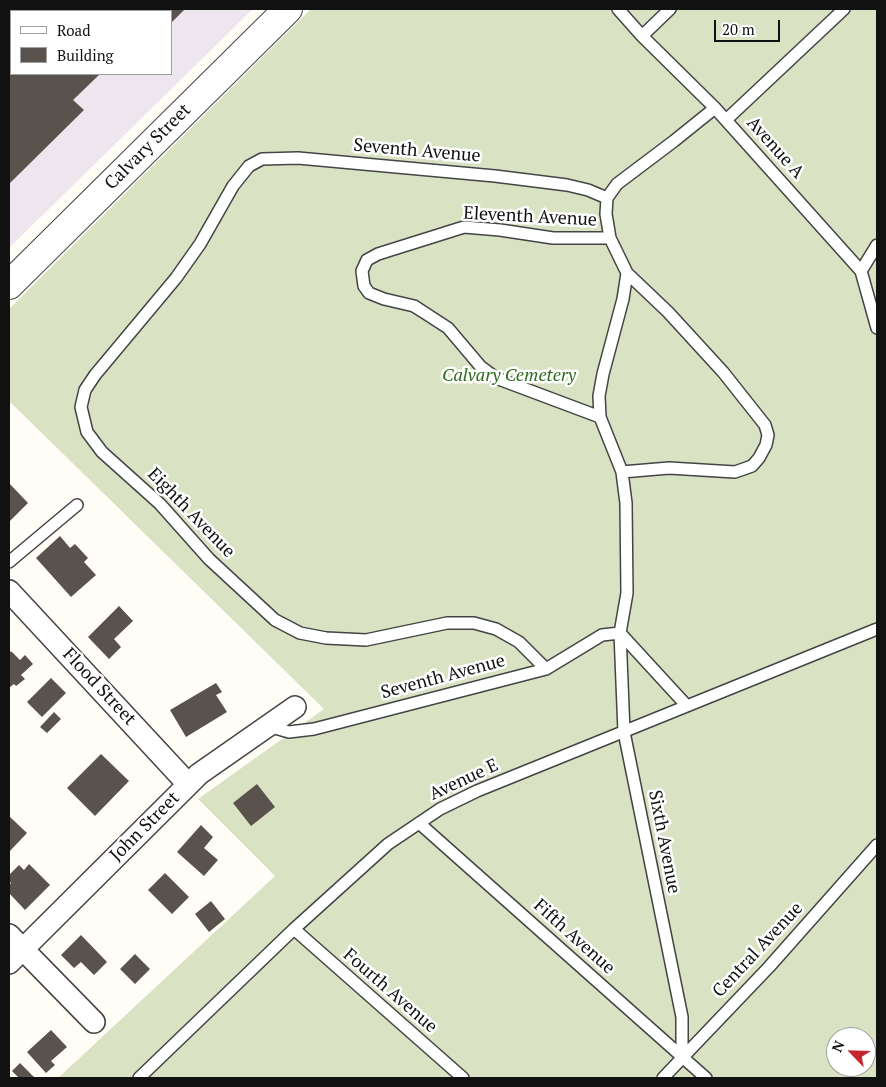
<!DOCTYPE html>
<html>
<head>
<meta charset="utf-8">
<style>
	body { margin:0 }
	#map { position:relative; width:886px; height:1087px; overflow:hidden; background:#fffdf5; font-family:"PT Serif",serif }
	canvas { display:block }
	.frame { position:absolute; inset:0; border:10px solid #111; pointer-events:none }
	.legend { position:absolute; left:10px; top:10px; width:162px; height:65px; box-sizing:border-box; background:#fff; border:1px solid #a0a0a0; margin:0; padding:6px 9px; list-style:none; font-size:15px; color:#111 }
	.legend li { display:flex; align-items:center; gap:10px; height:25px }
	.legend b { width:25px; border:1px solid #a0a0a0 }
	.north { position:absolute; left:826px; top:1027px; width:50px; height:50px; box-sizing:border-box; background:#fff; border:1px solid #a0a0a0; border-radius:50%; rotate:294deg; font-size:14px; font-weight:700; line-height:20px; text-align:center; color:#111 }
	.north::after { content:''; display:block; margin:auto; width:18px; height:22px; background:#c4262e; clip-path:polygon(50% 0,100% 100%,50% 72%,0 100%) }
	.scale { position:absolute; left:714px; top:20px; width:66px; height:22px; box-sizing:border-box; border:2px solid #111; border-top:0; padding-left:6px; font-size:15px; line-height:18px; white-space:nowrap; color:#111; -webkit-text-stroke:4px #fff; paint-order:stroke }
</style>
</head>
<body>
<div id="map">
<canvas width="886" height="1087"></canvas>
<div class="frame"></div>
<ul class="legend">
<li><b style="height:6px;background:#fff"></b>Road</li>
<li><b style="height:14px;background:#5a524d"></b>Building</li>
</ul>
<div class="north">N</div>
<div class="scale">20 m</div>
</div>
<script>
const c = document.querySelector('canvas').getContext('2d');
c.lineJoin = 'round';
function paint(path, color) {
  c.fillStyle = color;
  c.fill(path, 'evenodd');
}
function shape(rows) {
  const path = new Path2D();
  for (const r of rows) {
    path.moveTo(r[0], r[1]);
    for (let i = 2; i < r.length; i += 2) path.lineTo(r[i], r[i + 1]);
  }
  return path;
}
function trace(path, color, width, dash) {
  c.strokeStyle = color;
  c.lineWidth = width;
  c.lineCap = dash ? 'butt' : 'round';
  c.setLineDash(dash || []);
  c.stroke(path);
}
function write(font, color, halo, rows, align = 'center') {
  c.font = font + ' "PT Serif",serif';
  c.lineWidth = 5;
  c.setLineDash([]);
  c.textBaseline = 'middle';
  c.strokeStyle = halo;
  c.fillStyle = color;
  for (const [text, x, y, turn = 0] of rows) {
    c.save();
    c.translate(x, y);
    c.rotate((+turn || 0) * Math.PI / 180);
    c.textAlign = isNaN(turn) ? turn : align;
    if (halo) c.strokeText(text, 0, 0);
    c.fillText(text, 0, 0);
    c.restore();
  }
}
paint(shape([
	[9,9,253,9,9,248],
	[11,11,171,11,171,74,11,74]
]), '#eee6ef');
paint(shape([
	[311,9,877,9,877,1078,58,1078,275,876,198,799,324,709,9,401,9,309],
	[836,1037,866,1037,866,1067,836,1067]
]), '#d9e3c4');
paint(shape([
	[9,9,55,9,57,11,11,11,11,74,100,74,73,100,84,110,9,184],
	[136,9,185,9,171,23,171,11,138,11],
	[9,483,28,503,9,522],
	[60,536,70,548,75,544,88,558,84,562,96,575,71,597,36,558],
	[119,606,133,621,114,639,121,647,109,659,88,637],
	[11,651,20,660,25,655,33,664,21,675,25,679,16,686,14,684,10,687,9,654],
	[51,678,66,693,42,717,27,702],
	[216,683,222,692,216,695,227,712,186,737,170,710],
	[54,712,61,719,47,733,40,727],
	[101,754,129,781,95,816,67,788],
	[257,784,275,807,251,826,233,803],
	[9,816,27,833,9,852],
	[201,825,213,837,204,848,218,860,204,876,177,852],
	[29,864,50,885,25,910,9,893,9,886,11,883,9,881,9,875,19,865,24,870],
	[165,873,189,897,172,914,148,890],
	[211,901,225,919,209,932,195,914],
	[81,935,107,962,94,975,81,962,74,968,61,955],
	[135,954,150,969,135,984,120,969],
	[51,1030,67,1047,51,1061,55,1065,46,1073,27,1052],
	[20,1063,34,1077,32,1078,19,1078,12,1071]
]), '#5a524d');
const service = shape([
	[618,9,642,36,715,108,861,271,877,328],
	[642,36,670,9],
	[726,120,844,9],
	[861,271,877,245],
	[600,417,496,378,481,367,448,328,428,315,414,306,384,299,369,293,364,286,362,271,367,260,378,254,464,227,500,230,553,238,610,238],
	[622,472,669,468,735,472,752,466,759,458,766,445,768,435,765,425,723,372,668,312,627,273],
	[9,562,77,505],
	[620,633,687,706],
	[546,669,519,642,496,629,474,623,447,623,366,640,326,638,300,633,275,620,209,559,160,504,102,452,87,432,81,407,85,390,95,375,176,278,200,244,233,186,249,166,262,159,298,158,495,176,567,185,588,190,607,198],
	[268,726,289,732,314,729,546,669,602,635,620,633],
	[419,823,706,1078],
	[294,929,463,1078],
	[682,1057,682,1017,624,732,620,633,627,593,626,503,622,472,600,417,599,396,603,374,623,299,627,273,610,238,606,214,607,198,617,184,674,141,715,108],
	[139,1078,294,929,388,844,440,809,477,791,877,629],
	[663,1078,769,967,877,845]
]);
const minor = shape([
	[9,591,188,784],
	[9,935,94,1022],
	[9,963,199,774,295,707]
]);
const tertiary = shape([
	[9,285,288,9]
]);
trace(service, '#444', 14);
trace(minor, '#444', 24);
trace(tertiary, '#444', 30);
trace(service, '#fff', 11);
trace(minor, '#fff', 21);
trace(tertiary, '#fff', 28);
write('18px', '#111', '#fff', [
	["Calvary Street",148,147,-45],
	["Avenue A",775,148,48],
	["Seventh Avenue",417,151,5],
	["Eleventh Avenue",530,217,3],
	["Eighth Avenue",191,513,46],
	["Seventh Avenue",443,677,-15],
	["Flood Street",99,687,47],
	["Avenue E",464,780,-25],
	["John Street",145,827,-45],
	["Sixth Avenue",664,842,79],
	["Fifth Avenue",574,937,42],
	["Central Avenue",758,950,-47],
	["Fourth Avenue",390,991,41]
]);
write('italic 18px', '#2f6b1f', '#fff', [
	["Calvary Cemetery",509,376]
]);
</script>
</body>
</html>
